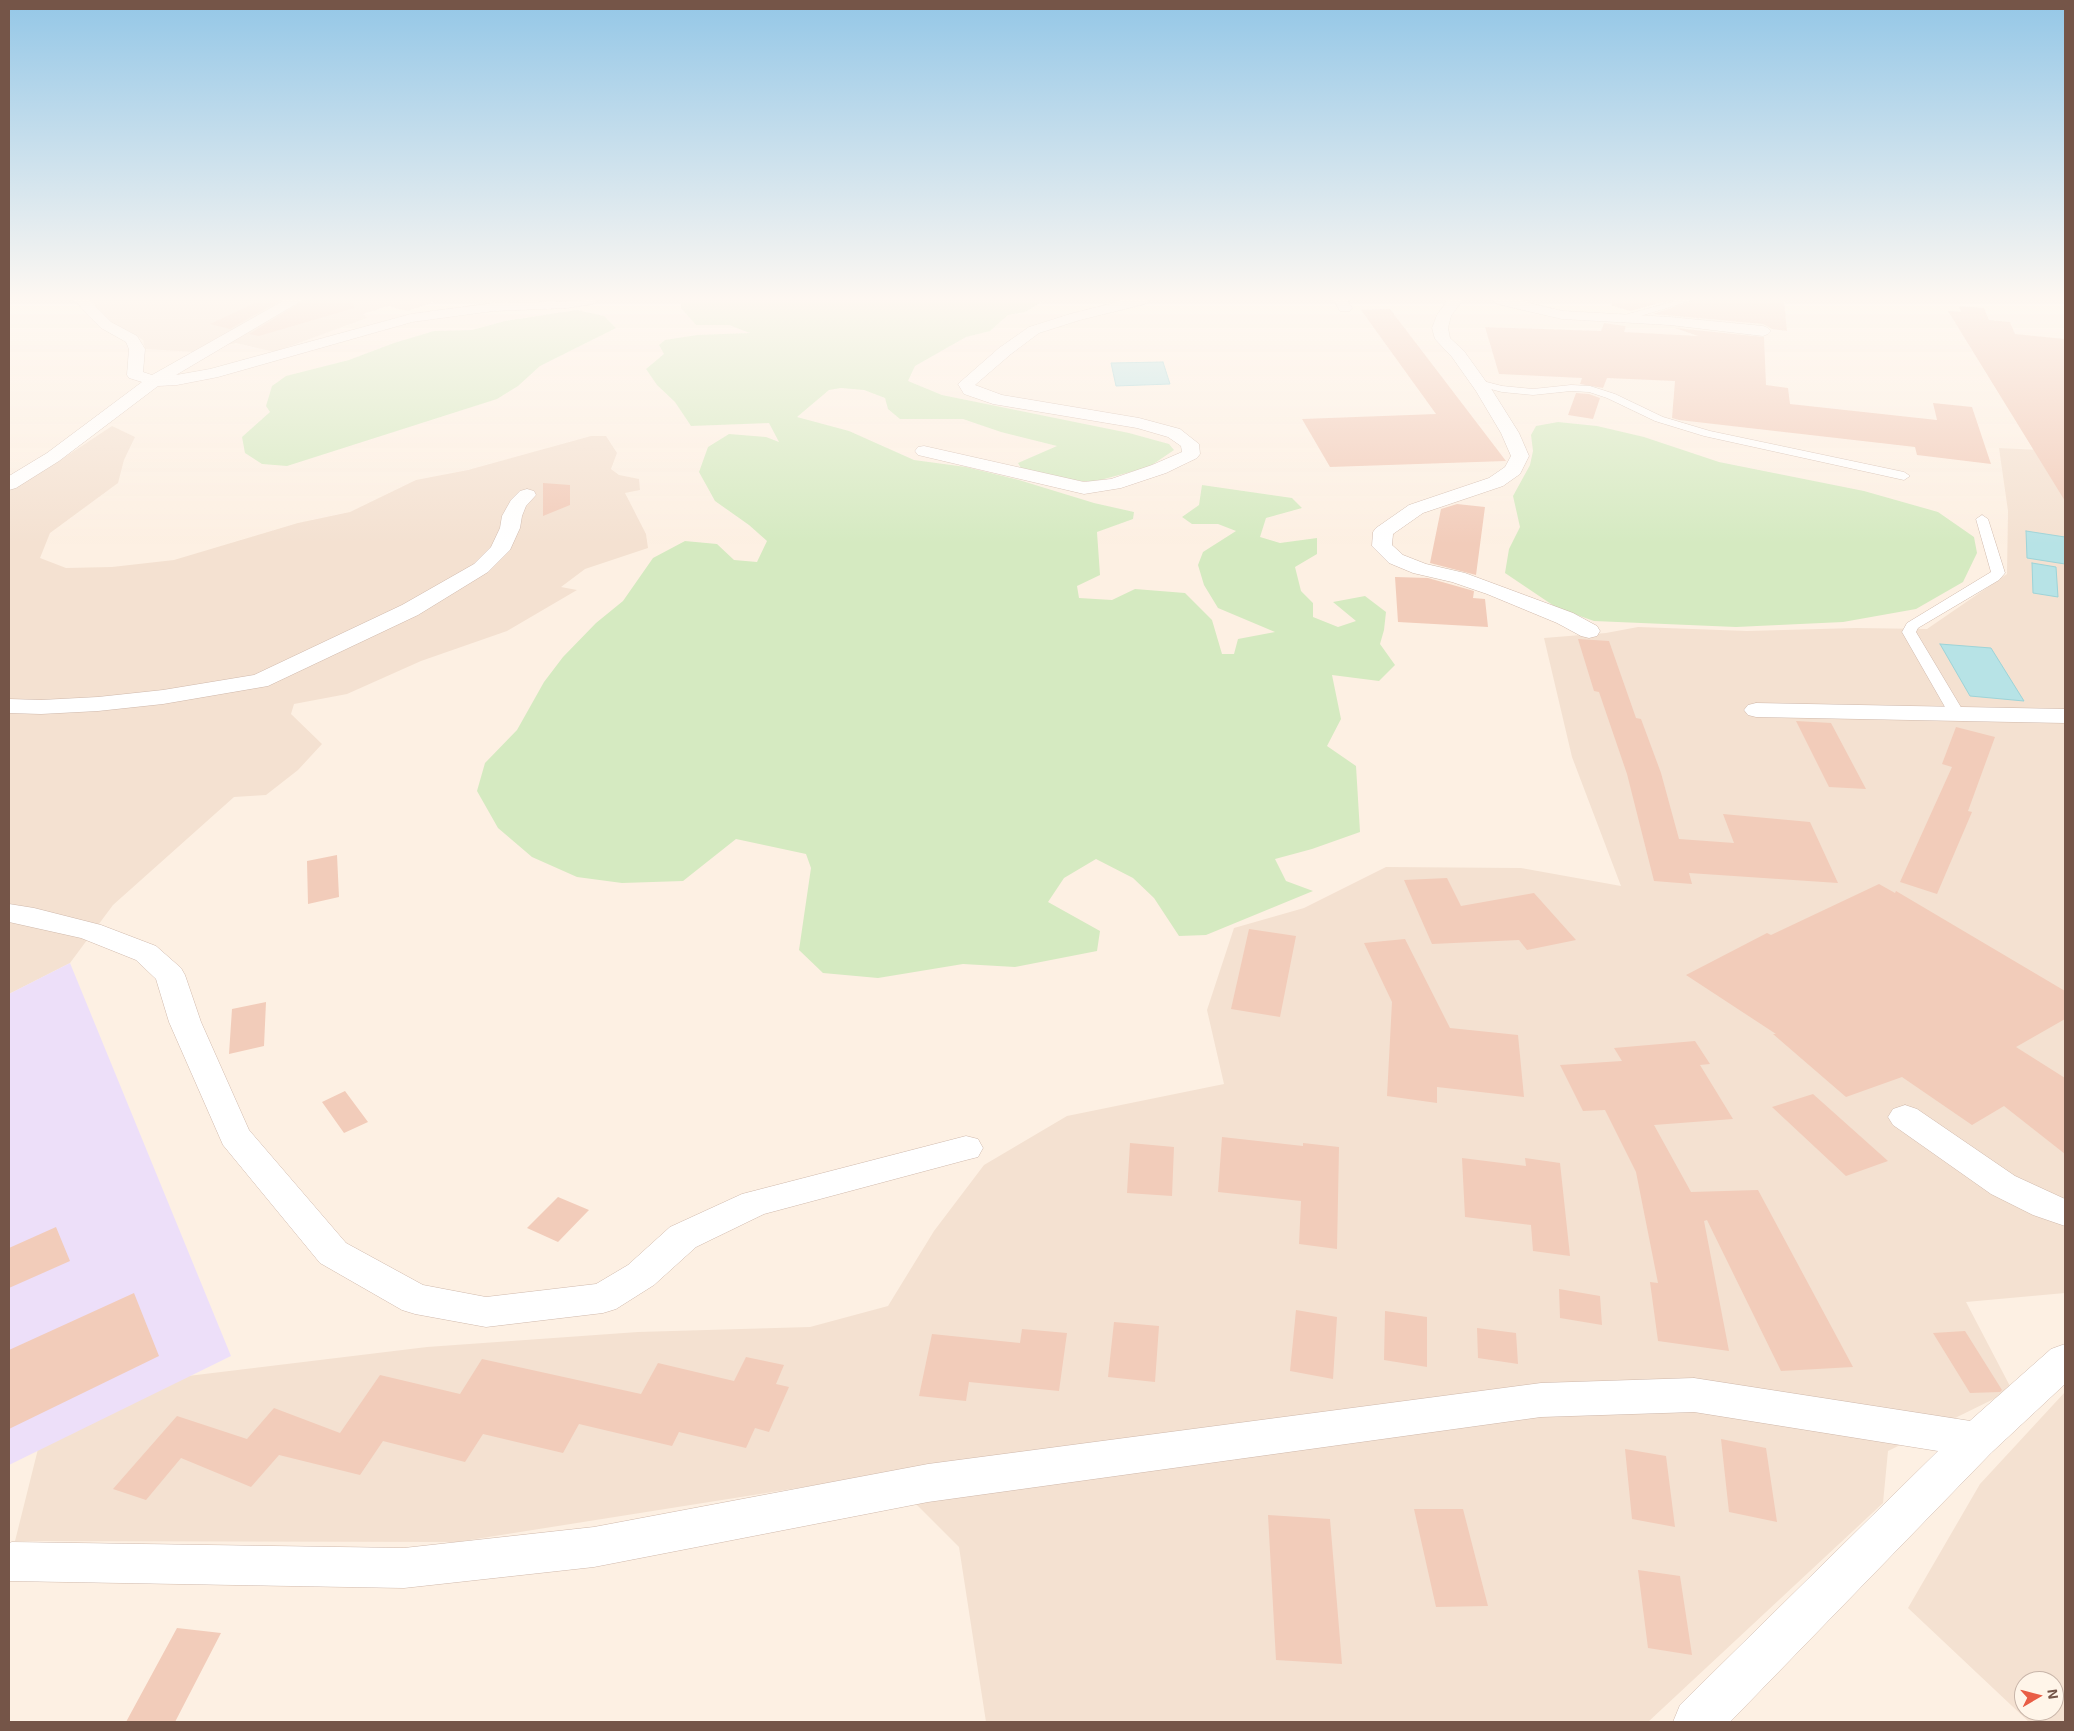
<!DOCTYPE html>
<html>
<head>
<meta charset="utf-8">
<style>
	body { margin:0 }
	#map { position:relative; width:2074px; height:1731px; overflow:hidden; background:#fdf0e3; font-family:"Exo 2",sans-serif }
	canvas { display:block }
	.frame { position:absolute; inset:0; border:10px solid #755548; pointer-events:none }
	.north { position:absolute; left:2014px; top:1671px; width:50px; height:50px; box-sizing:border-box; background:#fff5e9; border:1px solid #c8b5a9; border-radius:50%; rotate:82deg; font-size:14px; font-weight:700; line-height:20px; text-align:center; color:#755548 }
	.north::after { content:''; display:block; margin:auto; width:18px; height:22px; background:#e95d45; clip-path:polygon(50% 0,100% 100%,50% 72%,0 100%) }
</style>
</head>
<body>
<div id="map">
<canvas width="2074" height="1731"></canvas>
<div class="frame"></div>
<div class="north">N</div>
</div>
<script>
const c = document.querySelector('canvas').getContext('2d');
c.lineJoin = 'round';
function paint(path, color) {
  c.fillStyle = color;
  c.fill(path, 'evenodd');
}
function shape(rows) {
  const path = new Path2D();
  for (const r of rows) {
    path.moveTo(r[0], r[1]);
    for (let i = 2; i < r.length; i += 2) path.lineTo(r[i], r[i + 1]);
  }
  return path;
}
function trace(path, color, width, dash) {
  c.strokeStyle = color;
  c.lineWidth = width;
  c.lineCap = dash ? 'butt' : 'round';
  c.setLineDash(dash || []);
  c.stroke(path);
}
paint(shape([
	[92,301,436,301,407,311,388,306,363,314,367,318,274,352,236,343,194,352,145,349,143,340,132,333,107,322],
	[112,426,135,437,124,460,118,483,50,533,40,558,66,568,112,567,174,560,298,523,350,512,416,480,468,470,591,436,606,436,617,453,611,469,619,475,639,479,640,490,625,493,646,534,648,548,585,569,561,587,577,590,507,631,421,661,347,694,294,704,291,714,322,744,298,770,266,795,234,797,113,905,70,963,9,994,9,489,56,463],
	[2065,427,2065,1293,1966,1302,2012,1390,1888,1451,1883,1503,1648,1722,986,1722,959,1547,886,1474,457,1542,15,1541,38,1449,188,1376,427,1347,638,1332,810,1327,888,1306,934,1231,984,1165,1067,1116,1224,1084,1207,1010,1234,928,1304,908,1386,867,1521,868,1621,886,1572,757,1544,638,1606,633,1638,627,1747,631,1856,628,1927,629,2007,574,2008,511,1999,448,2039,450,2045,430],
	[2065,1392,2065,1722,2029,1722,1908,1608,1980,1484],
	[2024,1681,2054,1681,2054,1711,2024,1711]
]), '#f4e1d1');
paint(shape([
	[70,963,231,1356,9,1465,9,994]
]), '#eddff9');
paint(shape([
	[681,301,1043,301,1025,312,1008,315,990,331,966,337,915,366,908,381,942,395,1129,433,1169,444,1174,450,1149,467,1093,482,1059,479,1023,472,1018,463,1057,446,1001,432,963,419,900,419,888,409,885,398,864,390,841,388,829,390,797,417,849,431,914,460,966,467,1019,480,1094,503,1134,512,1133,519,1097,532,1100,575,1077,586,1079,598,1112,600,1135,589,1185,593,1212,620,1222,654,1234,654,1238,639,1275,632,1218,608,1204,585,1198,565,1203,552,1236,531,1218,524,1192,524,1182,517,1199,505,1202,485,1292,498,1302,508,1266,518,1260,537,1280,543,1317,538,1317,554,1295,567,1301,591,1313,603,1313,617,1338,627,1356,621,1333,602,1365,596,1386,612,1384,630,1380,644,1395,665,1379,681,1332,675,1341,719,1327,746,1356,766,1360,832,1312,849,1275,859,1286,881,1313,891,1206,935,1179,936,1154,898,1133,878,1096,859,1064,878,1048,902,1100,931,1097,951,1015,967,963,964,878,978,823,973,799,950,811,868,806,854,736,839,683,881,622,883,577,877,532,857,498,828,477,791,485,763,517,730,544,682,563,657,596,623,623,601,653,558,685,541,717,544,734,560,757,562,767,541,749,525,715,501,699,472,708,447,729,434,766,437,779,442,769,423,691,426,675,402,657,385,646,369,664,354,659,345,665,340,697,335,750,333,729,325,696,325,681,308],
	[577,310,604,316,616,328,540,366,518,386,497,399,287,466,262,464,245,453,242,437,270,412,266,406,272,386,286,376,349,360,394,343,434,331,472,330,505,321],
	[1558,422,1597,426,1644,437,1719,462,1864,491,1938,512,1974,537,1977,553,1963,582,1916,609,1843,622,1736,627,1594,621,1557,608,1505,573,1509,549,1520,527,1513,496,1530,465,1533,451,1531,435,1536,426]
]), '#d5eac1');
const water = shape([
	[1163,362,1170,384,1116,386,1111,363,1163,362],
	[2026,531,2065,537,2065,564,2027,558,2026,531],
	[2032,563,2056,567,2058,597,2033,593,2032,563],
	[1940,644,1991,648,2024,701,1970,696,1940,644]
]);
paint(water, '#b7e3e6');
trace(water, '#9dd4d8', 1);
paint(shape([
	[259,301,279,301,230,329,210,324],
	[303,301,353,301,354,308,259,336,249,334],
	[1612,301,1667,301,1630,311,1611,305],
	[1692,301,1784,301,1787,331,1772,329,1763,324,1653,314],
	[1959,306,1984,308,1989,320,2010,322,2015,334,2065,339,2065,501,1948,311,1961,312],
	[1390,309,1506,461,1330,467,1302,419,1436,414,1361,310],
	[1604,323,1626,326,1624,332,1698,336,1675,328,1764,337,1766,385,1788,388,1790,404,1937,420,1933,403,1972,407,1991,464,1917,455,1915,447,1679,420,1672,418,1675,381,1607,378,1603,388,1580,384,1582,378,1499,374,1485,327,1601,331],
	[1576,393,1589,394,1600,398,1593,419,1568,415],
	[543,483,570,485,570,505,543,516],
	[1457,504,1485,507,1476,575,1430,563,1441,509],
	[1395,577,1428,578,1474,591,1473,598,1485,599,1488,627,1398,622],
	[1578,639,1609,641,1636,718,1641,719,1661,773,1679,839,1734,843,1723,814,1810,822,1838,883,1689,873,1692,884,1654,881,1627,774,1599,692,1594,691],
	[1796,721,1831,723,1866,789,1829,787],
	[1956,727,1995,737,1968,811,1972,812,1937,894,1900,882,1952,767,1942,764],
	[337,855,339,897,308,904,307,861],
	[1447,878,1461,906,1534,893,1576,940,1527,950,1519,940,1432,944,1404,880],
	[1879,884,1895,893,1896,891,2065,991,2065,1019,2016,1047,2065,1078,2065,1154,2004,1106,1972,1125,1902,1077,1846,1097,1773,1034,1776,1034,1686,975,1767,933,1771,935],
	[1249,929,1296,936,1280,1017,1231,1009],
	[1405,939,1450,1028,1518,1035,1524,1097,1437,1087,1437,1103,1387,1096,1392,1002,1364,943],
	[266,1002,264,1046,229,1054,232,1009],
	[1695,1041,1710,1064,1700,1065,1733,1119,1654,1125,1691,1192,1758,1190,1853,1367,1781,1371,1707,1220,1704,1221,1729,1351,1658,1341,1650,1282,1658,1283,1636,1172,1605,1110,1583,1111,1560,1065,1622,1061,1614,1048],
	[345,1091,368,1122,344,1133,322,1102],
	[1813,1094,1888,1161,1846,1176,1772,1107],
	[1222,1137,1303,1146,1303,1143,1339,1147,1337,1249,1299,1244,1301,1201,1218,1192],
	[1130,1143,1174,1147,1172,1196,1127,1193],
	[1462,1158,1526,1166,1525,1158,1560,1163,1570,1256,1533,1251,1531,1225,1465,1217],
	[558,1197,589,1210,558,1242,527,1228],
	[56,1227,70,1261,9,1288,9,1248],
	[1559,1289,1600,1296,1602,1325,1560,1318],
	[134,1293,159,1356,9,1429,9,1350],
	[1296,1310,1337,1317,1333,1379,1290,1371],
	[1385,1311,1427,1317,1427,1367,1384,1360],
	[1114,1322,1159,1326,1155,1382,1108,1377],
	[1477,1328,1516,1333,1518,1364,1478,1358],
	[1022,1329,1067,1333,1059,1391,969,1382,966,1401,919,1396,932,1334,1020,1343],
	[1965,1331,2002,1390,2000,1392,1970,1393,1933,1333],
	[746,1357,784,1365,776,1384,789,1387,769,1432,755,1428,746,1448,679,1432,672,1446,579,1424,563,1453,483,1434,465,1462,383,1441,360,1475,279,1455,251,1487,181,1458,146,1500,113,1489,177,1416,247,1439,274,1408,340,1433,380,1375,460,1394,482,1359,641,1394,658,1363,734,1381],
	[1721,1439,1766,1448,1777,1522,1729,1512],
	[1625,1449,1666,1456,1675,1527,1632,1519],
	[1414,1509,1463,1509,1488,1606,1436,1607],
	[1268,1515,1330,1519,1342,1664,1276,1660],
	[1638,1570,1680,1576,1692,1655,1648,1648],
	[177,1628,221,1633,175,1722,126,1722]
]), '#f2ccba');
const service = shape([
	[1675,301,1690,301,1624,321,1619,318,1621,316,1675,301],
	[1479,380,1502,386,1533,389,1571,385,1590,386,1615,394,1663,417,1710,431,1904,472,1910,476,1904,480,1704,436,1655,421,1607,398,1589,392,1571,391,1533,395,1502,392,1475,385,1474,383,1475,381,1479,380],
	[1982,515,1988,519,2005,573,1999,580,1918,628,1916,632,1965,714,1962,717,1957,719,1952,717,1949,714,1902,632,1907,623,1991,572,1976,519,1982,515]
]);
const minor = shape([
	[75,301,90,301,111,322,137,336,145,349,143,372,152,375,283,301,301,301,176,375,210,369,411,314,493,303,595,301,593,304,567,308,493,311,412,322,218,377,177,385,158,386,59,461,16,488,9,490,9,476,47,453,142,382,129,378,127,375,129,349,126,342,101,328,75,301],
	[1121,301,1147,301,1145,304,1080,320,1039,333,1011,354,975,385,1002,395,1139,418,1180,429,1199,444,1200,454,1197,458,1166,473,1121,488,1084,494,918,455,915,451,918,447,924,446,1084,482,1111,479,1152,465,1182,452,1181,446,1168,437,1137,428,993,404,964,394,958,384,999,348,1029,327,1070,314,1121,301],
	[1334,301,1348,301,1352,308,1350,311,1340,311,1334,301],
	[1447,301,1462,301,1451,316,1448,328,1450,338,1464,351,1492,390,1519,433,1529,456,1520,474,1503,486,1423,513,1393,534,1392,545,1403,555,1426,564,1465,573,1573,613,1597,626,1600,631,1597,636,1589,638,1581,636,1557,623,1487,594,1452,582,1413,573,1389,563,1372,546,1373,532,1376,528,1409,505,1489,478,1505,467,1511,456,1501,433,1476,391,1452,357,1435,339,1432,328,1437,315,1447,301],
	[1495,301,1522,301,1562,311,1670,317,1763,326,1768,328,1771,331,1768,334,1763,336,1670,325,1562,319,1497,304,1495,301],
	[527,489,534,491,536,495,526,506,522,516,520,528,510,550,488,572,418,615,268,686,163,704,98,711,41,714,9,713,9,699,41,700,98,697,163,690,254,675,402,605,474,564,491,547,500,528,502,516,511,500,520,491,527,489],
	[1756,703,2065,709,2065,723,1756,717,1748,715,1744,710,1748,705,1756,703],
	[9,904,34,908,101,925,156,946,181,968,185,975,201,1022,249,1130,346,1243,423,1285,486,1297,596,1284,628,1265,670,1227,742,1194,966,1136,978,1139,983,1148,978,1157,966,1160,764,1214,696,1247,654,1285,616,1309,603,1313,486,1327,415,1314,402,1310,320,1263,223,1145,169,1022,156,979,136,960,81,938,9,922,9,904],
	[1905,1105,1917,1109,2015,1176,2065,1199,2065,1226,2033,1215,1991,1194,1893,1125,1888,1117,1893,1109,1905,1105],
	[1694,1378,1977,1422,1991,1427,1997,1440,1991,1453,1730,1722,1673,1722,1680,1705,1938,1451,1694,1412,1541,1417,928,1502,594,1567,404,1588,9,1581,9,1543,12,1542,404,1548,594,1527,928,1464,1541,1383,1694,1378]
]);
const tertiary = shape([
	[2065,1344,2065,1384,1991,1453,1977,1458,1963,1453,1957,1440,1963,1427,2051,1349,2065,1344]
]);
trace(service, '#d0b9ac', 1);
trace(minor, '#d0b9ac', 1);
trace(tertiary, '#d0b9ac', 1);
paint(service, '#fff');
paint(minor, '#fff');
paint(tertiary, '#fff');
const sky = c.createLinearGradient(0, 0, 0, 544);
sky.addColorStop(0, '#94c7e7');
sky.addColorStop(0.55, '#fef8f2');
sky.addColorStop(1, '#fef8f200');
c.fillStyle = sky;
c.fillRect(0, 0, 2074, 544);
</script>
</body>
</html>
